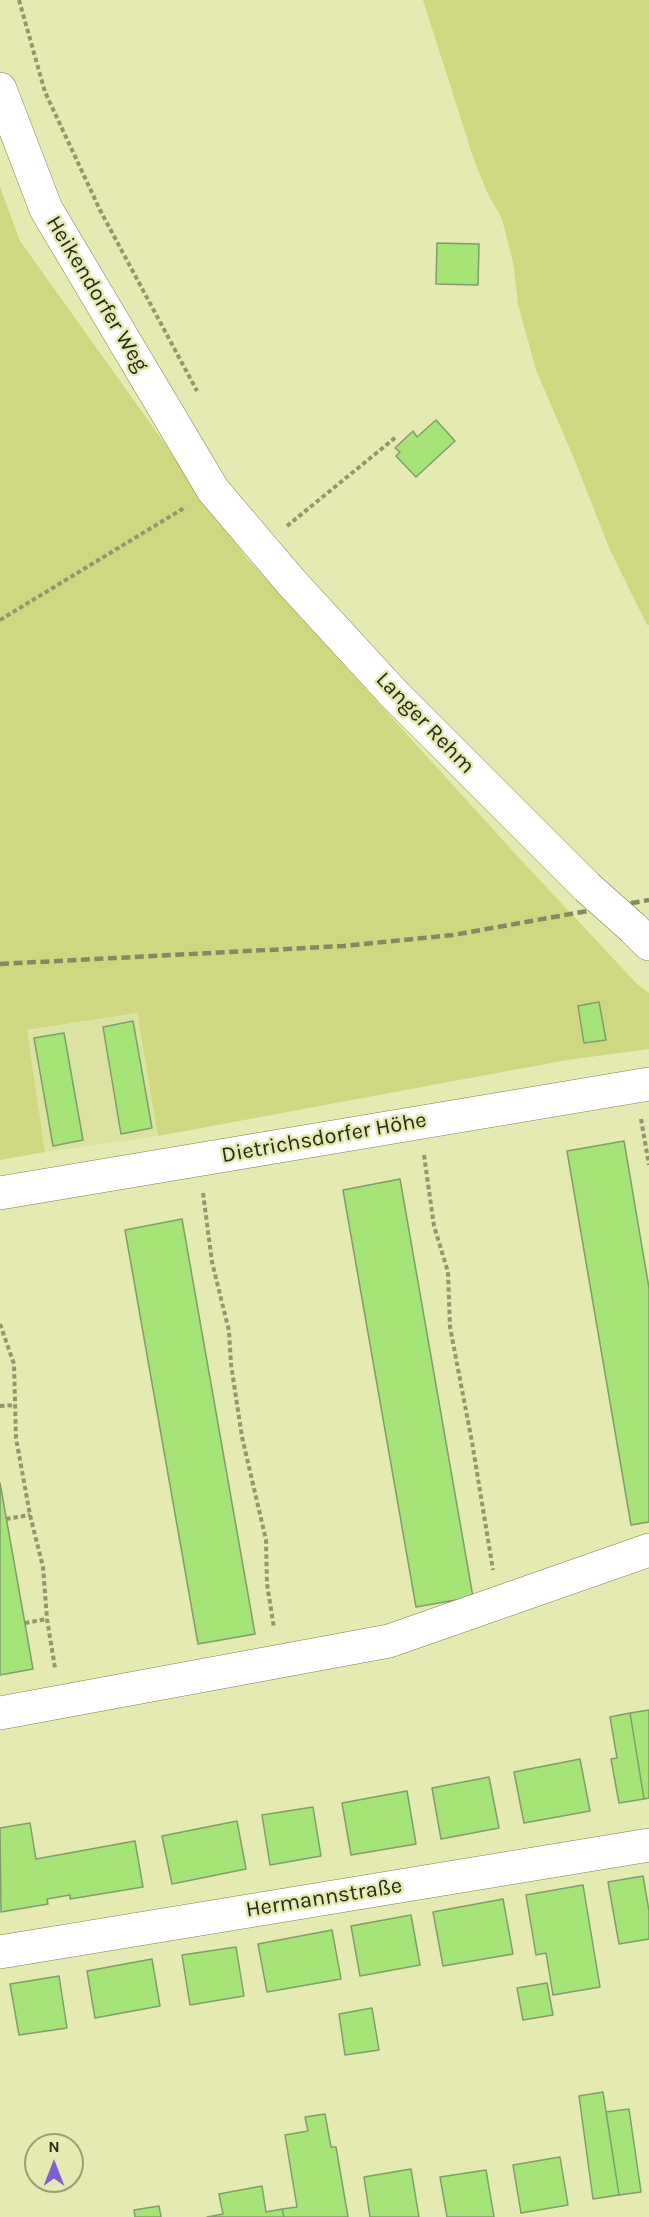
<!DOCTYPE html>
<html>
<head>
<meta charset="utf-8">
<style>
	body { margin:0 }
	#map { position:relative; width:649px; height:2217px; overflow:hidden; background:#e4eab1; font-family:Karla,sans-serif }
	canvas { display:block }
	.north { position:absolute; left:24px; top:2133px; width:60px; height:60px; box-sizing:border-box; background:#e4eab1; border:2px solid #999e73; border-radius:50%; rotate:0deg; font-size:16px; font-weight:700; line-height:24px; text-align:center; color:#292b15 }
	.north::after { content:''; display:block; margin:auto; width:21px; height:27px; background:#805ed8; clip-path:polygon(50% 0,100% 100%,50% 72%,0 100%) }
</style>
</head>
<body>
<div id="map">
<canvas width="649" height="2217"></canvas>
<div class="north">N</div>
</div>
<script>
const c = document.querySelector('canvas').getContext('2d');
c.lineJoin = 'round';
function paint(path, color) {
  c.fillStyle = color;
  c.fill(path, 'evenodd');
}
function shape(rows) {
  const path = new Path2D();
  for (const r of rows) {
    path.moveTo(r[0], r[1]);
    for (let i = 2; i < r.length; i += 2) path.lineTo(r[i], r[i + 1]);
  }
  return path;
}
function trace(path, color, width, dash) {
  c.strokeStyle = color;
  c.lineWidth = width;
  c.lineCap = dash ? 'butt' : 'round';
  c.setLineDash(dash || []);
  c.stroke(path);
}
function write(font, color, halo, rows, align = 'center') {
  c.font = font + ' Karla,sans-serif';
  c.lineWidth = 5;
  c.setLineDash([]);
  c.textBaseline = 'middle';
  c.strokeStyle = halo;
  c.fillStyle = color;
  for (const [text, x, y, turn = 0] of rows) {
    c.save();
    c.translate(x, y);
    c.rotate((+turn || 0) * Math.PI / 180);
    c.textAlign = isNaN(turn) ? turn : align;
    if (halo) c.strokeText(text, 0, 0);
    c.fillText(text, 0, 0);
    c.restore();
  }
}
paint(shape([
	[137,1013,158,1136,45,1152,27,1031]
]), '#dce3a2');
paint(shape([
	[423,0,649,0,649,625,647,625,610,550,573,456,536,370,518,304,513,262,502,219,487,192,474,160],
	[0,187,20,241,245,556,520,859,637,984,649,993,649,1049,567,1060,158,1136,137,1013,27,1030,45,1152,0,1160]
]), '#cfd780');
const building = shape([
	[437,243,479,244,478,285,436,284,437,243],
	[436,420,455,441,416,477,396,456,400,452,395,448,413,431,417,437,436,420],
	[599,1002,606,1040,584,1043,578,1006,599,1002],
	[133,1021,152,1128,121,1134,103,1027,133,1021],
	[64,1033,83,1140,53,1146,34,1038,64,1033],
	[624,1141,649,1288,649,1522,631,1525,567,1151,624,1141],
	[400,1179,473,1597,416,1607,343,1190,400,1179],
	[182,1219,255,1634,198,1644,125,1230,182,1219],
	[0,1483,33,1669,0,1675,0,1483],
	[649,1710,649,1798,644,1799,630,1713,649,1710],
	[630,1713,644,1799,619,1803,611,1759,617,1758,610,1717,630,1713],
	[580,1759,590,1811,524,1823,514,1772,580,1759],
	[489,1777,499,1828,441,1839,432,1788,489,1777],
	[407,1791,416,1844,351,1855,342,1803,407,1791],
	[313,1807,321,1856,270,1865,262,1815,313,1807],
	[237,1821,246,1869,172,1884,162,1836,237,1821],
	[30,1823,36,1859,135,1841,143,1887,70,1899,70,1895,47,1899,48,1904,1,1912,0,1828,30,1823],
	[643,1876,649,1911,649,1939,619,1944,608,1882,643,1876],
	[583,1885,600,1987,553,1995,546,1953,536,1955,526,1895,583,1885],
	[503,1899,513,1954,443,1966,433,1912,503,1899],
	[411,1915,420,1965,360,1976,351,1926,411,1915],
	[332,1930,341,1979,267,1992,258,1944,332,1930],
	[236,1947,244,1996,190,2005,182,1955,236,1947],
	[152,1959,160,2006,95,2018,87,1971,152,1959],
	[59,1976,67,2028,19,2035,10,1984,59,1976],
	[547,1983,553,2015,523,2020,517,1988,547,1983],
	[372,2008,379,2050,345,2055,339,2014,372,2008],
	[603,2092,619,2195,593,2199,579,2096,603,2092],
	[629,2109,641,2192,619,2195,606,2112,629,2109],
	[325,2114,331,2147,336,2147,348,2217,284,2217,282,2209,297,2207,285,2135,308,2131,305,2117,325,2114],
	[560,2157,568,2205,521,2213,513,2165,560,2157],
	[411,2169,419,2217,370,2217,364,2177,411,2169],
	[486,2170,494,2217,447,2217,440,2177,486,2170],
	[262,2186,266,2212,282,2209,284,2217,207,2217,223,2214,219,2194,262,2186],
	[159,2206,161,2217,135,2217,134,2210,159,2206]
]);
paint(building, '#a7e478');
trace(building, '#819d6d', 1.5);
const minor = shape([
	[0,89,46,209,213,490,292,583,395,695,587,887],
	[633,928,649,944],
	[0,1193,649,1084],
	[0,1713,389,1641,649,1550],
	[0,1952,649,1845]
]);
trace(minor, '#7d814c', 34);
trace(shape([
	[19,0,45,92,100,210,197,391],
	[287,526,396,437],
	[0,620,184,508],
	[641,1119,649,1165],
	[424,1155,434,1226,448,1272,450,1327,472,1442,493,1570],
	[203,1193,212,1262,229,1331,231,1364,242,1437,266,1540,267,1584,274,1628],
	[0,1324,14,1364,16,1438,30,1515,43,1567,47,1619,55,1668],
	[0,1406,14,1405],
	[6,1519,30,1515],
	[25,1623,47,1619]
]), '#93976e', 4, [4.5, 3]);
trace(minor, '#fff', 33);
trace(shape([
	[0,964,344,946,453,935,649,900]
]), '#858961', 4.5, [9, 4.5]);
const minorBridge = shape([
	[587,887,633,928]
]);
trace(minorBridge, '#7d814c', 34, []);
trace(minorBridge, '#fff', 33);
write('22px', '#292b15', '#e4eab1', [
	["Heikendorfer Weg",97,294,59],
	["Langer Rehm",425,723,46],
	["Dietrichsdorfer Höhe",324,1138,-10],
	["Hermannstraße",324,1898,-9]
]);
</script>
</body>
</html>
